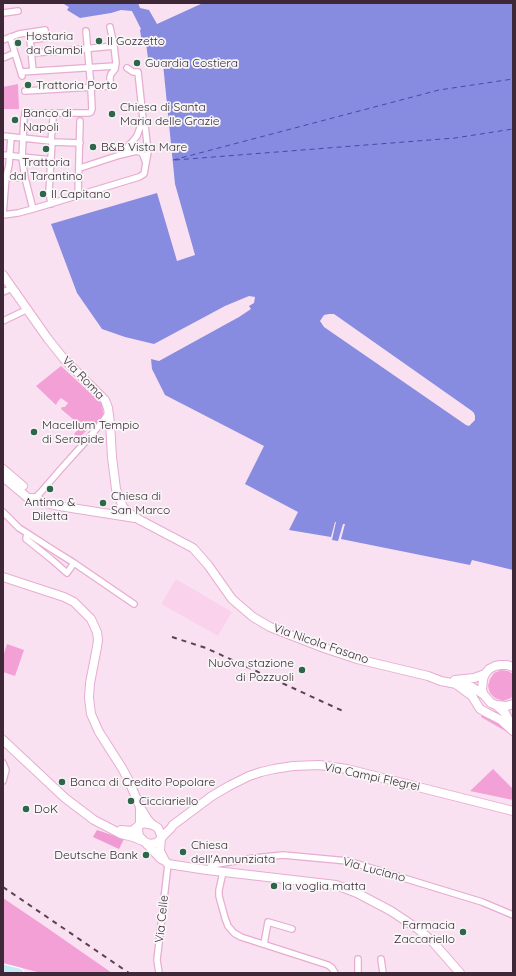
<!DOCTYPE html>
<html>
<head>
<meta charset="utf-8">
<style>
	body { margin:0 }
	#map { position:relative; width:516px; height:976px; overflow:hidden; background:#fae1f1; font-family:Quicksand,sans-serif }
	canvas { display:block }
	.frame { position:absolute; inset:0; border:4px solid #3e2736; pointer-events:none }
</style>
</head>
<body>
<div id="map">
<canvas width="516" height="976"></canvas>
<div class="frame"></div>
</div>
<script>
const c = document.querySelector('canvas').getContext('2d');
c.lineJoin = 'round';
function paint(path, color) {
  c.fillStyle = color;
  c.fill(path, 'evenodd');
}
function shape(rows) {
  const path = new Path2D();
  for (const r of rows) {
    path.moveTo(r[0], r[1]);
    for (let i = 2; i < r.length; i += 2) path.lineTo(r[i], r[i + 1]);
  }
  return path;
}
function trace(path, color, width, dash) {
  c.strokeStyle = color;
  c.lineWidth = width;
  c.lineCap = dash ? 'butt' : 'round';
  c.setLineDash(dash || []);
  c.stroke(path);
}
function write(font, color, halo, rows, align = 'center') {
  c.font = font + ' Quicksand,sans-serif';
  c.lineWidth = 3.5;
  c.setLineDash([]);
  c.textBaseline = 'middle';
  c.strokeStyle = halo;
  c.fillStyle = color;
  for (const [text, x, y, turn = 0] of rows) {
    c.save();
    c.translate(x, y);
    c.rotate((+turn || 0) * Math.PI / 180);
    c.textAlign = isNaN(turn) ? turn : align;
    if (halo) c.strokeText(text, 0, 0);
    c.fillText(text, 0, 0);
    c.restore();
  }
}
paint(shape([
	[176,579,232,612,218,636,161,604]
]), '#fbd2ec');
paint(shape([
	[18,84,19,109,3,109,3,87],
	[61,366,102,404,103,411,103,418,92,430,89,429,85,432,79,438,74,434,81,426,61,409,62,407,65,407,68,403,61,398,58,401,56,405,36,386],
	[7,644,24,650,15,676,3,672,3,657],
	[501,670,508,671,513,674,513,697,506,700,503,701,495,698,490,693,489,690,488,686,490,679,494,673],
	[482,715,497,721,508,731,507,732,481,717],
	[493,769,513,789,513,800,470,791],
	[3,898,43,925,112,973,41,973,3,963]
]), '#f3a0d7');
paint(shape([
	[97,830,124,839,119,849,93,837]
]), '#ef9ad3');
paint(shape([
	[62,3,138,3,140,8,149,10,157,24,203,3,513,3,513,570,472,560,470,565,341,539,345,524,343,524,338,541,332,540,336,522,335,522,331,537,289,530,298,512,245,484,264,446,165,395,152,369,151,359,159,361,239,317,251,309,249,306,254,303,255,297,249,296,225,306,154,344,125,337,102,329,77,293,51,224,157,193,177,261,195,255,175,184,163,64,149,66,146,43,142,43,140,30,141,29,132,11,121,10,111,13,80,18,67,10,69,7],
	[329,314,334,314,472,411,474,413,475,416,475,420,469,426,466,425,324,327,320,321,324,315]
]), '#878ce0');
trace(shape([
	[173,160,439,90,513,79],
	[175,160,455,138,513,129]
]), '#4b47aa', 1, [5, 4]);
const street = shape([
	[3,13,18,11],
	[10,37,22,76],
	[3,40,19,34,45,30,45,38,30,40,33,71],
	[32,53,61,51,114,46],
	[3,58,15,53],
	[21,72,115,66],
	[25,91,110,86,110,77,111,74,115,69,116,63,114,46,110,27],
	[25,113,89,113,91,112,92,109,91,88,86,31],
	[24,118,22,158,25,178,33,209],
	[3,136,51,141,52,142,80,143],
	[51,141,53,119],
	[3,155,51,160],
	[120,155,137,151,139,152,141,152,143,155,146,163],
	[80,168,120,155,132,142,137,136,143,119,138,72,133,72,127,68],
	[3,177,25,178],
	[78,196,80,121],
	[51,204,49,191,52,142],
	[3,215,18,213,33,209,139,177,144,174,148,152,145,125,143,119],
	[3,215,6,177,9,165,11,137],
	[3,292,12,288],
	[3,321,28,309],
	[35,498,41,492,60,470,86,441,103,421,109,412],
	[3,512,19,528,27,533,47,546,74,563,67,573,51,559,26,539,27,533],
	[74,563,134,604],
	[3,763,6,770,3,781],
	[207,870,211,866,217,864,254,858,283,855,348,861,482,902,513,915],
	[223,872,219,890,219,896,225,918,228,926,234,933,241,937,328,965,332,968,335,973],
	[264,944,268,922,292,929],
	[381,959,383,973],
	[159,973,157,960,168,864],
	[358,973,358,959]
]);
const secondary = shape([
	[3,275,48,339,64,359,105,400,108,408,110,423,112,457,116,489,123,507,128,512,138,519,193,548,208,565,232,599,253,617,270,627,324,648,357,659,428,676,441,681,472,687,484,695,491,703,496,705,507,706,513,704],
	[3,469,23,486],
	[3,477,28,498,35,498,46,503,59,506,135,518],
	[3,577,64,597,74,602,91,619,97,632,98,640,97,647,90,683,89,698,91,714,99,732,122,768,129,781,140,807,143,812,148,820,153,825],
	[455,680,474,678,485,674],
	[457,685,472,696,480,709,489,714,501,720,513,731],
	[484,695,482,690,483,679,485,674,489,669,495,666,500,665,507,665,513,667],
	[497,706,505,713,513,728],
	[3,740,65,798,94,820,121,834,133,837,150,844,156,843,160,840,163,836,171,828,173,825,212,796,229,786,249,776,261,772,274,769,293,766,319,765,347,769,513,811],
	[140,807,140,822,138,829,139,836,161,859,165,861,168,864,207,870,336,885,357,893,391,911,418,929,432,941,460,973],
	[121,830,132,831,138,826,144,823,153,825,158,828,161,835,160,851,165,861]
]);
const primary = shape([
	[3,969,19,973]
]);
trace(street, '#e7acd2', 8);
trace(secondary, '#e7acd2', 10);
trace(primary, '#fff', 11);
trace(street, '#fff', 5.5);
trace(secondary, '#fff', 8);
trace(primary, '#c4eaf6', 9);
trace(shape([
	[172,637,206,648,345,712],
	[3,887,129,973]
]), '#594251', 2, [5, 5]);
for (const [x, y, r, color] of [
	[99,41,4,"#2f654a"],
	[18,43,4,"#2f654a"],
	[137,63,4,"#2f654a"],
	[28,85,4,"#2f654a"],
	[112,114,4,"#2f654a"],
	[15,120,4,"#2f654a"],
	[93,147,4,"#2f654a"],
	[46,149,4,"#2f654a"],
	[43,194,4,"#2f654a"],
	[34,432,4,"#2f654a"],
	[50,489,4,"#2f654a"],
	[103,503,4,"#2f654a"],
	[302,670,4,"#2f654a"],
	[62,782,4,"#2f654a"],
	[131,801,4,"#2f654a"],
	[26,809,4,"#2f654a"],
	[183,852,4,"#2f654a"],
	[146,855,4,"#2f654a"],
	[274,886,4,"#2f654a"],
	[463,932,4,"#2f654a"]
]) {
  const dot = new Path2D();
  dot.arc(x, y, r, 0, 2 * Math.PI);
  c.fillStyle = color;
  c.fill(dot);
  trace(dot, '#f7f7f7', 1.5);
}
write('12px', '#3e2736', '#f7f7f7', [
	["Hostaria",26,36],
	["da Giambi",26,50],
	["Il Gozzetto",107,41],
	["Guardia Costiera",145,63],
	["Trattoria Porto",36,85],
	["Chiesa di Santa",120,107],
	["Maria delle Grazie",120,121],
	["Banco di",23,113],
	["Napoli",23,127],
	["B&B Vista Mare",101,147],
	["Trattoria",46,162,"center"],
	["dal Tarantino",46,176,"center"],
	["Il Capitano",51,194],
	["Macellum Tempio",42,425],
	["di Serapide",42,439],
	["Chiesa di",111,496],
	["San Marco",111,510],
	["Antimo &",50,502,"center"],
	["Diletta",50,516,"center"],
	["Nuova stazione",294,663,"right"],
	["di Pozzuoli",294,677,"right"],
	["Banca di Credito Popolare",70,782],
	["Cicciariello",139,801],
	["DoK",34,809],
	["Chiesa",191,845],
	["dell'Annunziata",191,859],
	["Deutsche Bank",138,855,"right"],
	["la voglia matta",282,886],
	["Farmacia",455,925,"right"],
	["Zaccariello",455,939,"right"]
], 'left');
write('12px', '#3e2736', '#f7f7f7', [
	["Via Roma",83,378,46],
	["Via Nicola Fasano",321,644,19],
	["Via Campi Flegrei",372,777,12],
	["Via Luciano",374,870,15],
	["Via Celle",162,919,-84]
]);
</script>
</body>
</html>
